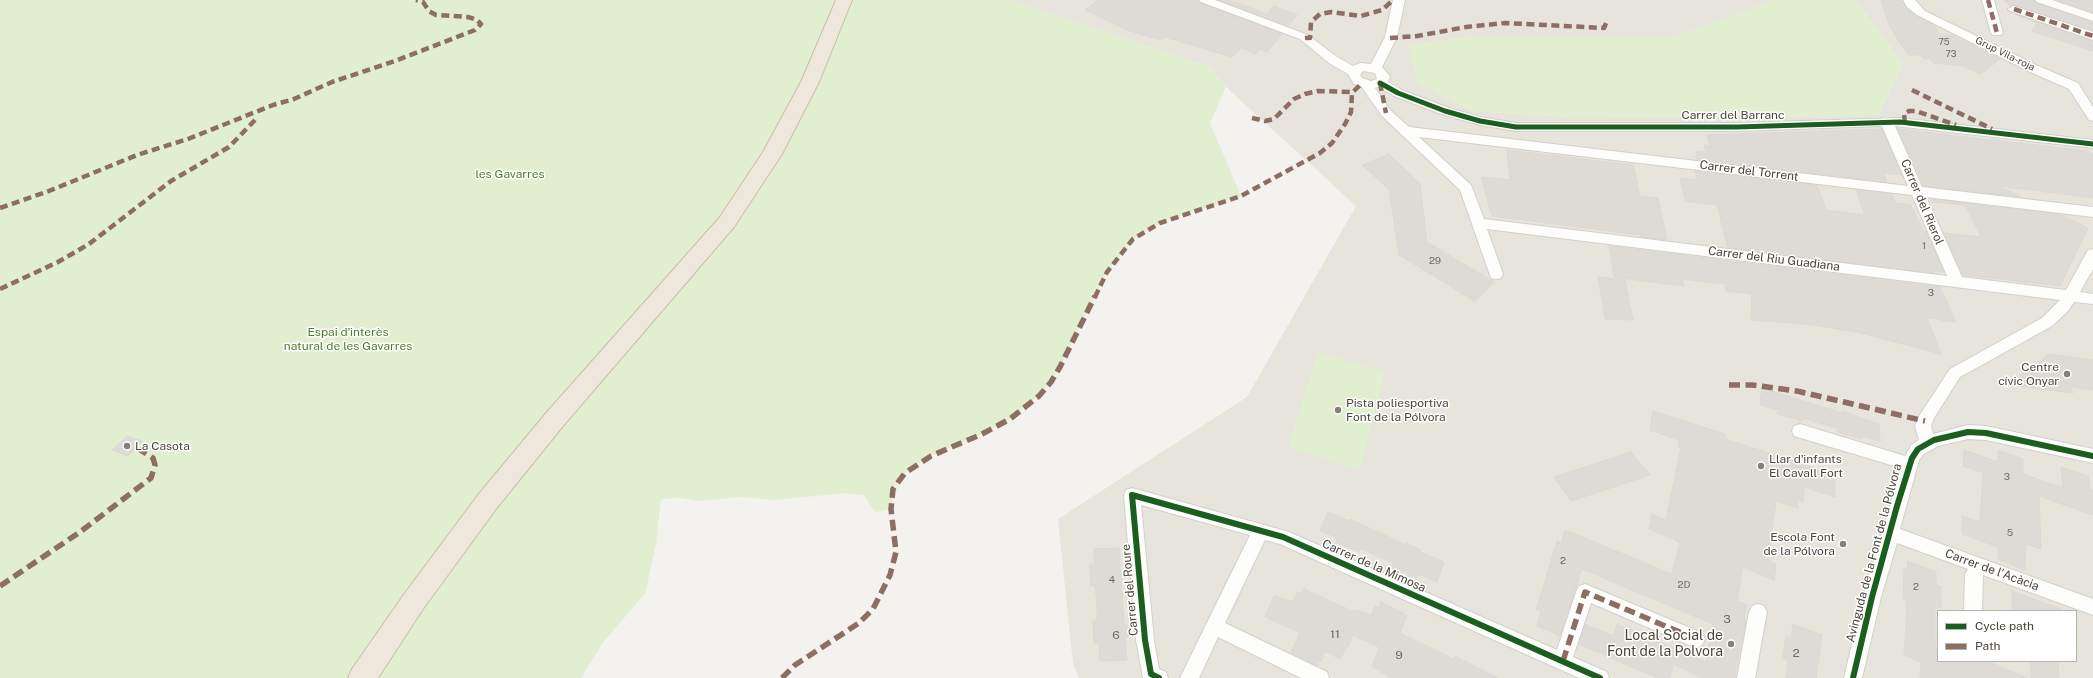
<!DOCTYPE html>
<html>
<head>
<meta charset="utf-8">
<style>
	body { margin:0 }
	#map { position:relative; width:2093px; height:678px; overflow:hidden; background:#f4f2ee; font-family:"Public Sans",sans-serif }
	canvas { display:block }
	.legend { position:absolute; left:1937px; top:610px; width:140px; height:52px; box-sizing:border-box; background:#fff; border:1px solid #b7b4b0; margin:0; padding:5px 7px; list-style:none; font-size:12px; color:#4b4439 }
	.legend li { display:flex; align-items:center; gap:8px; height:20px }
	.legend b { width:20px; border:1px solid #b7b4b0 }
</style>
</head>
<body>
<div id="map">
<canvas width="2093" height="678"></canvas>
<ul class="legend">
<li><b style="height:5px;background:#1b5e20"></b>Cycle path</li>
<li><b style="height:5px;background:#8d6e63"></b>Path</li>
</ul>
</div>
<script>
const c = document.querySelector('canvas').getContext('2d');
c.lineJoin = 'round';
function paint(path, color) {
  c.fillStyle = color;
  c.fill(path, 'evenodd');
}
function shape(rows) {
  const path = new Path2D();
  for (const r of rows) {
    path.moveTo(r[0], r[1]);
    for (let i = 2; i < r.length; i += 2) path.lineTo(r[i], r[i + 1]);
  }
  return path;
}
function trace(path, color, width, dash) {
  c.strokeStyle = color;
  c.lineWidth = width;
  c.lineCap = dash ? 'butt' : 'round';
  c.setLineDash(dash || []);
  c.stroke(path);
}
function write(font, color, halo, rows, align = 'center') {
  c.font = font + ' "Public Sans",sans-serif';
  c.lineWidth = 3;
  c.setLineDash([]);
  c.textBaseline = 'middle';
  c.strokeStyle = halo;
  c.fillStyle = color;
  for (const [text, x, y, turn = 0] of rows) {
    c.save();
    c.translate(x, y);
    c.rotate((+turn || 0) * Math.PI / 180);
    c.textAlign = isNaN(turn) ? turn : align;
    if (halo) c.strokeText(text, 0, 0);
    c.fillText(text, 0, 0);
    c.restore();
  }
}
paint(shape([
	[1010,0,1776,0,1675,37,1472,37,1407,45,1472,111,1572,117,1878,116,1903,64,1855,0,2093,0,2093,678,1079,678,1073,664,1058,519,1247,397,1356,206,1226,87,1210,67],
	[1938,611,2076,611,2076,661,1938,661]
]), '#e7e4dc');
paint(shape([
	[0,0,1010,0,1210,67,1226,87,1210,123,1241,196,1160,223,1133,239,1107,272,1060,367,1051,382,1039,396,1010,419,982,434,931,456,916,465,905,473,893,489,891,509,875,512,864,495,845,493,775,500,741,497,700,501,680,498,661,499,656,544,645,594,604,641,581,678,0,678],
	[1776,0,1855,0,1903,64,1878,116,1572,117,1472,111,1418,83,1407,45,1472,37,1675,37],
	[1318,352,1385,372,1360,470,1288,447]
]), '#e1eecf');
const building = shape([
	[1099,0,1198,0,1200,3,1282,34,1267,52,1261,49,1255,54,1242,48,1232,57,1165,37,1160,40,1127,30,1085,10,1099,0],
	[1219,0,1230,0,1267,14,1274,6,1297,15,1288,26,1219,0],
	[1881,0,1902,0,1906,8,1916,16,1934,25,1940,35,1951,35,2000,59,1980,74,1963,66,1933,63,1931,59,1924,59,1920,55,1908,55,1890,27,1881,0],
	[2004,0,2034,0,2037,3,2093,22,2093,30,2014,5,2011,6,2004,0],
	[2057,0,2093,0,2093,12,2057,0],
	[2017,15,2093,41,2093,51,2032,31,2037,23,2017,15],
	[1882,129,1902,175,1884,173,1887,182,1696,159,1697,151,1706,152,1704,145,1710,146,1707,135,1882,129],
	[1898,129,2087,151,2093,154,2093,198,1998,186,2022,197,1924,186,1898,129],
	[1507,150,1633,165,1640,196,1658,198,1667,240,1640,237,1640,235,1492,216,1481,177,1510,180,1507,150],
	[1389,154,1420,184,1427,242,1494,282,1475,301,1399,255,1389,189,1362,165,1389,154],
	[1695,171,1817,185,1826,210,1865,215,1856,190,1892,194,1895,203,1911,205,1923,231,1926,231,1944,272,1933,271,1934,273,1728,248,1717,205,1685,201,1680,178,1697,180,1695,171],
	[1931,199,2059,214,2088,228,2060,286,1963,275,1944,233,1981,237,1965,205,1932,202,1931,199],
	[1609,246,1940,287,1956,322,1927,318,1941,354,1857,332,1806,324,1751,320,1752,294,1726,291,1725,284,1682,279,1684,286,1614,277,1609,246],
	[1598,277,1625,280,1633,320,1605,319,1598,277],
	[2049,354,2093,360,2093,390,2070,387,2073,393,2007,385,2049,354],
	[1762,388,1842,413,1842,411,1879,424,1880,441,1862,436,1862,439,1837,432,1837,428,1802,418,1802,421,1777,414,1778,410,1760,405,1762,388],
	[1653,411,1725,434,1725,439,1835,474,1835,497,1804,487,1803,502,1798,500,1798,508,1776,501,1768,560,1776,564,1774,580,1743,567,1737,601,1747,605,1744,619,1746,620,1735,674,1736,678,1703,678,1673,664,1670,678,1657,678,1579,644,1585,624,1614,636,1617,624,1706,662,1713,624,1582,569,1560,636,1537,626,1541,611,1536,609,1543,588,1557,541,1561,543,1565,530,1672,574,1680,542,1649,529,1652,514,1666,520,1681,448,1678,447,1679,440,1650,430,1653,411],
	[127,436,142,441,128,456,112,450,127,436],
	[1964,450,1998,462,1998,450,2023,459,2023,474,2063,488,2061,467,2088,476,2090,489,2093,491,2093,515,2039,496,2041,549,2026,544,2025,570,1998,559,1998,547,1962,534,1962,516,1980,522,1983,473,1963,466,1964,450],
	[1631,452,1650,475,1571,501,1554,477,1631,452],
	[1328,512,1349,521,1350,519,1406,545,1406,543,1421,550,1420,552,1444,562,1437,582,1419,574,1417,578,1392,567,1394,563,1377,556,1360,548,1359,552,1336,542,1337,538,1320,530,1328,512],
	[1119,548,1124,624,1127,624,1128,637,1125,638,1127,660,1100,661,1099,643,1094,643,1093,620,1097,620,1097,603,1095,586,1091,586,1090,564,1094,564,1094,549,1119,548],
	[1908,561,1936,572,1936,585,1941,587,1941,608,1935,606,1935,646,1938,647,1938,661,1987,661,2027,678,1920,678,1921,662,1904,655,1907,610,1906,600,1903,598,1904,568,1907,570,1908,561],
	[1304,589,1352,611,1353,610,1358,612,1358,610,1371,616,1375,606,1379,608,1381,602,1407,615,1400,633,1454,659,1455,656,1498,678,1392,678,1372,667,1379,647,1353,635,1348,647,1347,646,1340,659,1325,651,1321,662,1318,661,1316,665,1291,652,1300,633,1265,617,1274,596,1293,602,1298,592,1302,594,1304,589],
	[2012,591,2061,609,2061,611,2012,611,2012,591],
	[1793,624,1822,635,1816,678,1786,678,1788,660,1783,658,1786,636,1791,639,1793,624],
	[2030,661,2058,661,2059,678,2031,678,2030,661]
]);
paint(building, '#dedbd6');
trace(building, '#dcd9d4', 1);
const street = shape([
	[1199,0,1215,0,1308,35,1337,57,1353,66,1360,63,1371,64,1385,37,1393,0,1405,0,1397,37,1382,67,1390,76,1388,82,1402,90,1449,108,1481,117,1516,123,1737,123,1900,118,2093,140,2093,148,1895,126,1922,187,2093,207,2093,217,1926,197,1962,277,2066,290,2088,250,2093,249,2093,269,2080,292,2093,294,2093,304,2074,302,2068,311,2052,326,1960,377,1934,418,1931,426,1933,434,1968,425,1986,426,2093,449,2093,463,1986,440,1968,439,1938,446,1924,454,1919,460,1900,529,2093,599,2093,615,1983,575,1982,611,1964,611,1965,574,1968,569,1897,543,1881,597,1862,678,1844,678,1863,597,1901,468,1794,436,1792,431,1794,426,1800,424,1905,456,1912,444,1919,440,1915,426,1919,416,1950,369,2042,318,2060,300,1487,229,1503,274,1501,278,1496,279,1491,278,1460,190,1382,116,1361,86,1354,84,1348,74,1329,63,1300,39,1201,2,1199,0],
	[1363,71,1375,73,1377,79,1371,81,1362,78,1360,75,1363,71],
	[1378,87,1394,96,1441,114,1480,125,1516,131,1737,131,1882,126,1908,186,1409,127,1390,110,1375,88,1378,87],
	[1419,137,1912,195,1947,276,1484,219,1471,185,1419,137],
	[1903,0,1915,0,1925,11,2036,65,2078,83,2093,107,2093,121,2089,120,2069,89,2028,71,1917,15,1907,7,1903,0],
	[1982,0,1994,0,2003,33,2001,35,1993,35,1991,33,1982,0],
	[2035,0,2052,0,2093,14,2093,21,2037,2,2035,0],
	[2014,6,2093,32,2093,40,2010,11,2008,9,2014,6],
	[1132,488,1289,532,1557,650,1576,592,1579,586,1585,584,1702,633,1705,639,1702,645,1696,648,1591,603,1573,657,1607,672,1609,678,1579,678,1280,544,1265,540,1225,623,1327,672,1329,678,1301,678,1218,637,1199,678,1180,678,1250,535,1141,505,1154,640,1159,669,1166,672,1168,678,1143,678,1136,640,1124,495,1126,490,1132,488],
	[1758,604,1764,606,1767,612,1755,678,1737,678,1749,612,1752,606,1758,604]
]);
const highway = shape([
	[836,0,852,0,819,82,782,154,734,227,563,426,496,509,423,609,378,678,348,678,352,669,405,593,478,495,547,412,720,217,763,152,801,82,836,0]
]);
trace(street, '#d2d0cb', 2);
trace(highway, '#ccbfa9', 2);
paint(street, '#fdfdfc');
paint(highway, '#ede8db');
trace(shape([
	[1988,0,1997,33],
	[2014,9,2093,36],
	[1305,38,1310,38,1311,22,1320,14,1331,12,1361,16,1382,10,1393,0],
	[1390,38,1417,36,1466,27,1505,23,1604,28,1607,21],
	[1380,83,1386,113],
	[1912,90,1992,129],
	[1252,118,1265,121,1274,119,1294,99,1305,94,1318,91,1353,92],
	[1905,123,1904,114,1909,111,1916,111,1956,125],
	[0,208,49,191,137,155,188,139,273,105,294,99,332,82,395,61,475,30,481,24,477,20,468,17,436,15,429,11,423,2,416,0],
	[0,289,58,262,89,244,171,181,229,147,255,120],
	[1095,297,1107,272,1133,239,1160,223,1241,196,1320,153,1332,143,1345,124,1351,112,1352,93,1362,83]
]), '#8d6e63', 4.5, [8, 4.5]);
trace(shape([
	[1729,385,1752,385,1797,391,1925,421],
	[0,586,80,532,151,478,155,465,153,458,139,449],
	[1563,661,1585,592,1696,639],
	[782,678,795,665,859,623,873,609,890,575,896,552,891,509,893,489,905,473,931,456,982,434,1010,419,1039,396,1051,382,1060,367,1095,296]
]), '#8d6e63', 5.5, [11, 5.5]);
trace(shape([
	[1380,83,1398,93,1445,111,1480,121,1516,127,1737,127,1900,122,2093,144]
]), '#1b5e20', 5);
trace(shape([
	[1159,678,1151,674,1145,640,1132,495,1283,537,1600,678],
	[1853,678,1872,597,1897,506,1912,458,1918,449,1934,440,1968,432,1986,433,2093,456]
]), '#1b5e20', 6);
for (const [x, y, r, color] of [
	[2067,374,4,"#868178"],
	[1338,410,4,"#868178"],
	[127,446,4,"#868178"],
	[1761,466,4,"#868178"],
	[1843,544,4,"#868178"],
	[1731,644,4,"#868178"]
]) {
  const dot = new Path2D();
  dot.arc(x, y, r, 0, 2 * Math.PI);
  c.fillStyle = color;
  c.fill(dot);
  trace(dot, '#fff', 1.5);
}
write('9px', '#706a61', null, [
	["75",1944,42],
	["73",1951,54]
]);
write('10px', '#4b4439', '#fff', [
	["Grup Vila-roja",2005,54,26]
]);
write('10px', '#706a61', null, [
	["1",1924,246],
	["29",1435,261],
	["3",1931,293],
	["3",2007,477],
	["5",2010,533],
	["2",1563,561],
	["4",1112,580],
	["2D",1684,585],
	["2",1916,587]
]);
write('12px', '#4b4439', '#fff', [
	["Carrer del Barranc",1733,115],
	["Carrer del Torrent",1749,171,7],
	["Carrer del Rierol",1922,202,67],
	["Carrer del Riu Guadiana",1774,259,7],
	["Avinguda de la Font de la Pólvora",1874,553,-75],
	["Carrer de la Mimosa",1374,566,24],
	["Carrer de l'Acàcia",1992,570,20],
	["Carrer del Roure",1130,590,-95]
]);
write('12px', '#4a7f2a', '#fff', [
	["les Gavarres",510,174],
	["Espai d'interès",348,332],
	["natural de les Gavarres",348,346]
]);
write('12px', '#4b4439', '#fff', [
	["Centre",2059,367,"right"],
	["cívic Onyar",2059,381,"right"],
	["Pista poliesportiva",1346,403],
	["Font de la Pólvora",1346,417],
	["La Casota",135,446],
	["Llar d'infants",1769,459],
	["El Cavall Fort",1769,473],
	["Escola Font",1835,537,"right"],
	["de la Pólvora",1835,551,"right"]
], 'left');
write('12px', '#706a61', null, [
	["3",1727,619],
	["11",1335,634],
	["6",1116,635],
	["2",1796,653],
	["9",1399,655]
]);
write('14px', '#4b4439', '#fff', [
	["Local Social de",1723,636],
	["Font de la Polvora",1723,652]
], 'right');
</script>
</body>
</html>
